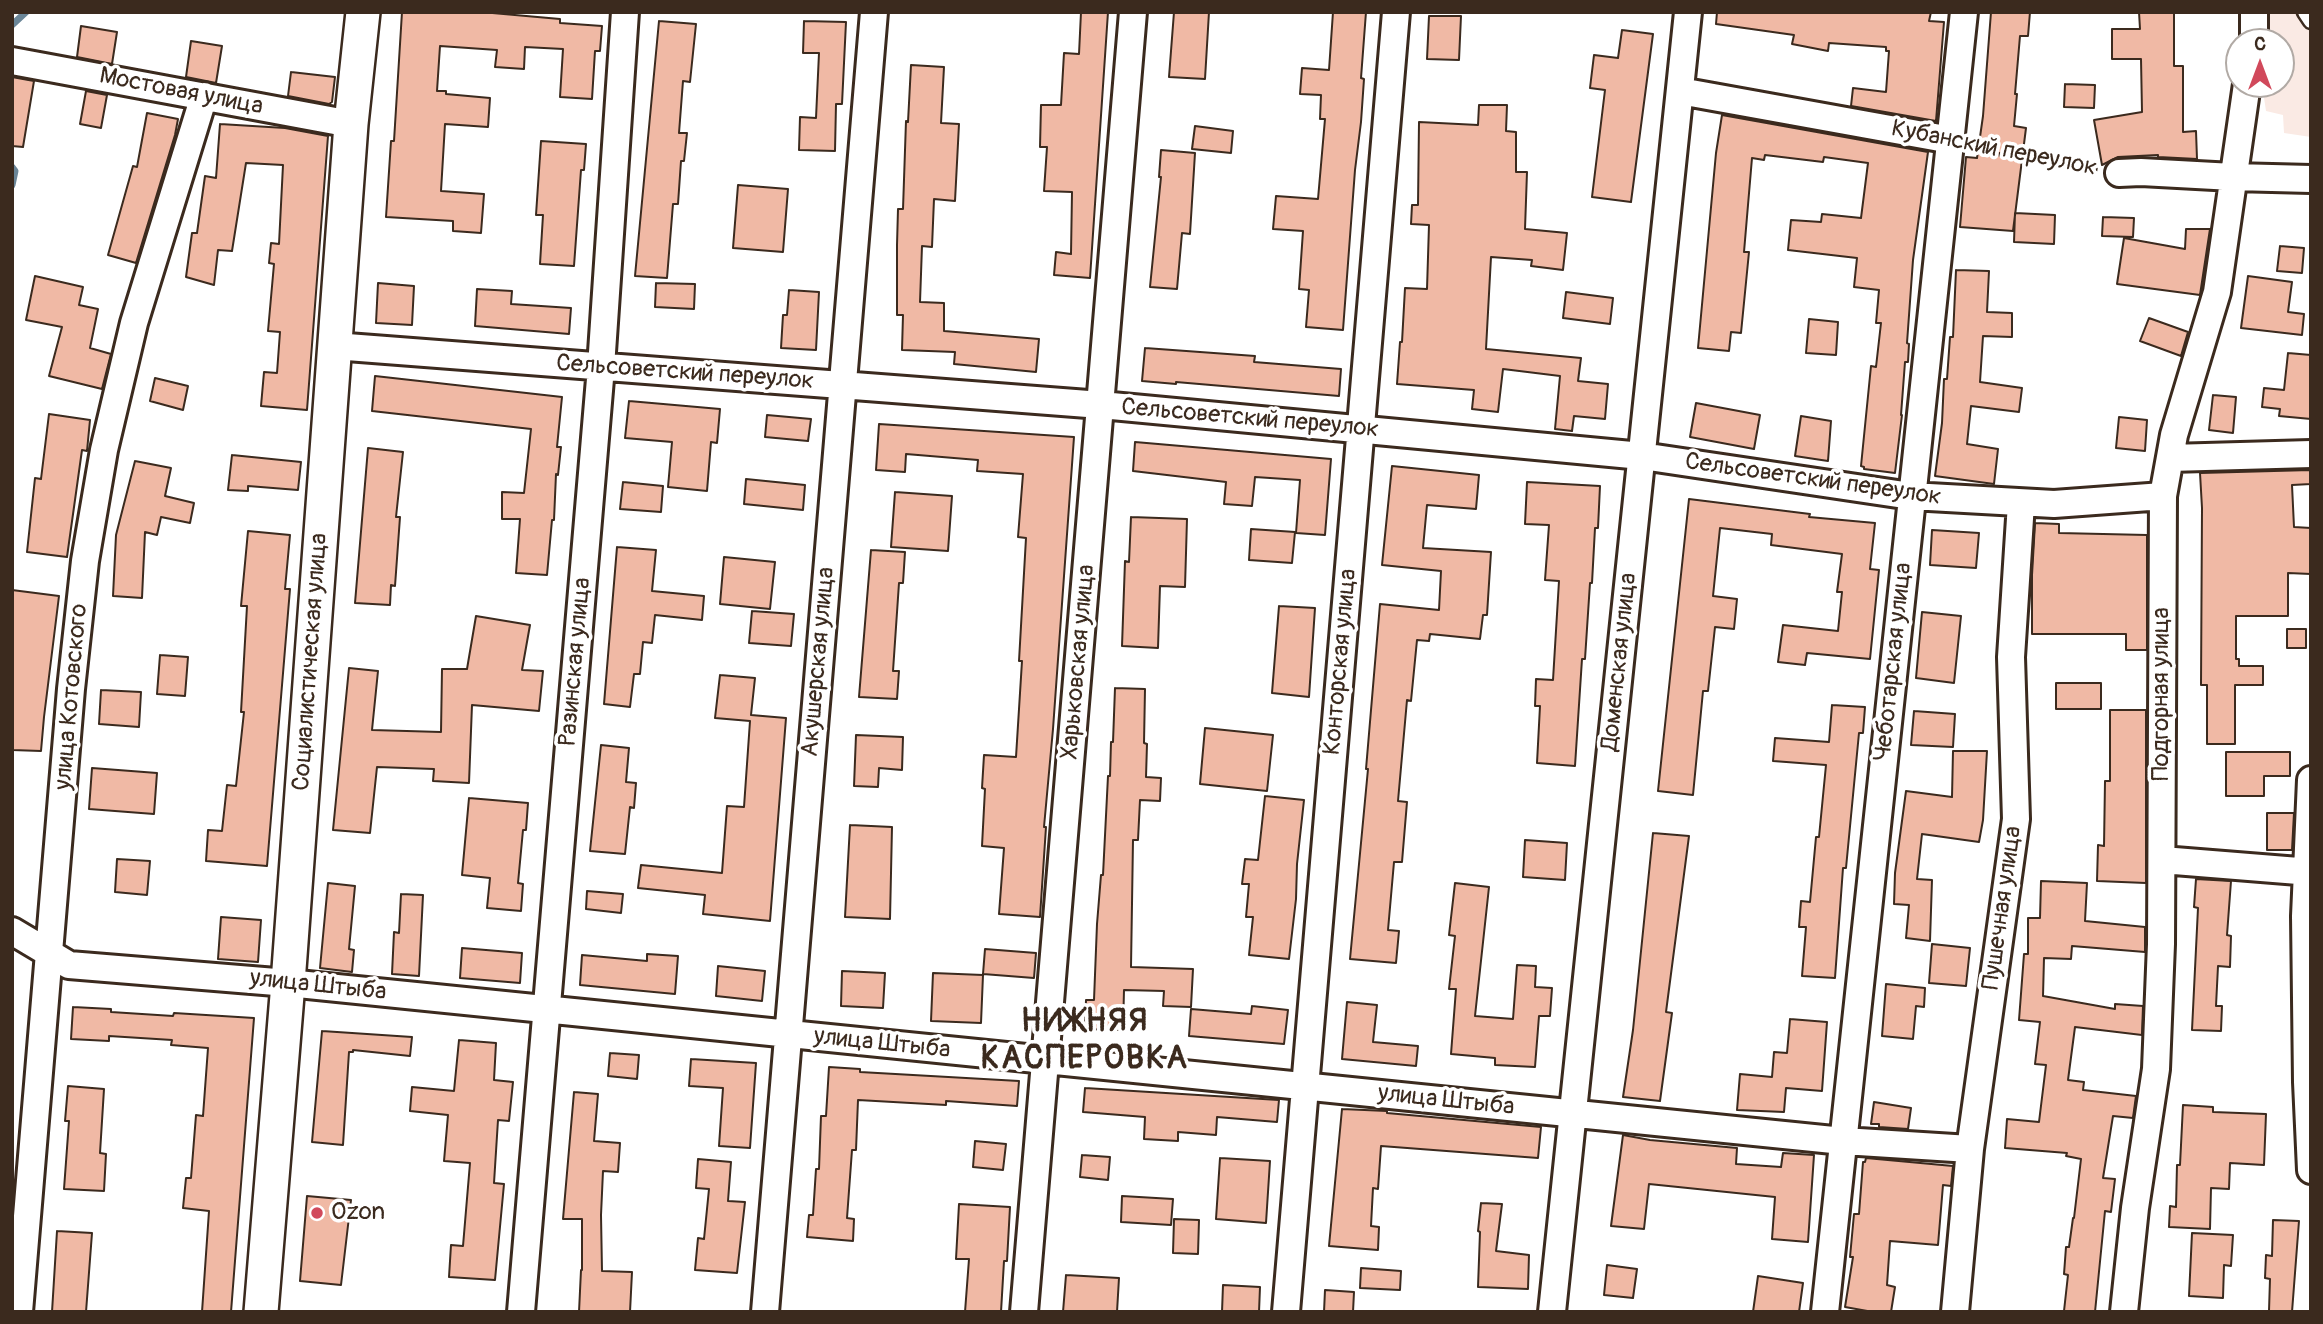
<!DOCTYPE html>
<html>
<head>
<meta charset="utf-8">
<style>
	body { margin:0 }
	#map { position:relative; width:2323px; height:1324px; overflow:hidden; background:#fff; font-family:Pangolin,sans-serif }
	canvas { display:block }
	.frame { position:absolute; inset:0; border:14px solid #3b2a1e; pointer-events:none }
	.north { position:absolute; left:2225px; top:28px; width:70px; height:70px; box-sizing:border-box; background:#fff; border:2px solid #b1aaa5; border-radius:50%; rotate:0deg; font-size:19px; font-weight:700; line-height:28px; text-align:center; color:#3b2a1e }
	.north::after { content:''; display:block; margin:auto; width:24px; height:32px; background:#d1495b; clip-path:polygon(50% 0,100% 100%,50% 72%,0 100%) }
</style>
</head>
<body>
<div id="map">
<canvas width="2323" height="1324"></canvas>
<div class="frame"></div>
<div class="north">С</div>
</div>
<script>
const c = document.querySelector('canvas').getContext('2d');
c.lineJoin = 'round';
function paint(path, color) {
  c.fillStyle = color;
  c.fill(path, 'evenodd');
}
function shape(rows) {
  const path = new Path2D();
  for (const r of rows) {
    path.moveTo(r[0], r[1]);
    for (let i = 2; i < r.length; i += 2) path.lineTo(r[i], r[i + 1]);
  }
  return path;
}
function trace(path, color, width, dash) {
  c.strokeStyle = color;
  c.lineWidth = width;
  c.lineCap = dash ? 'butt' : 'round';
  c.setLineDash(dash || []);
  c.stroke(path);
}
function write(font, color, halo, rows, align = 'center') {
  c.font = font + ' Pangolin,sans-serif';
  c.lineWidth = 7;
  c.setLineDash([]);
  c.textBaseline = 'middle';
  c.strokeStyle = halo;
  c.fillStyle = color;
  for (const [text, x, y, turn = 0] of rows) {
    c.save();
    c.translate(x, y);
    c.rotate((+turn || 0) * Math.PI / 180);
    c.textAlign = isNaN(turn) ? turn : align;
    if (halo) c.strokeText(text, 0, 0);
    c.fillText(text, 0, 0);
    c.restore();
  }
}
paint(shape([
	[2252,12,2311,12,2311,137,2284,133,2283,115,2266,111,2262,84,2281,84,2281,42,2256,42]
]), '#faeae4');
trace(shape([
	[12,25,26,12],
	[12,167,15,171,12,185]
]), '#6b8698', 7);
const building = shape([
	[402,12,481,12,560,19,560,23,602,26,600,51,595,51,592,99,560,97,563,49,525,47,524,69,495,67,497,50,440,46,437,91,446,91,446,94,490,98,488,127,445,124,441,191,484,194,481,233,453,231,453,221,386,217,391,141,394,141,402,12],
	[1081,12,1108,12,1090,278,1054,275,1056,252,1071,254,1072,192,1044,191,1047,147,1040,147,1041,105,1061,105,1064,53,1079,54,1081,12],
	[1174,12,1209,12,1205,79,1169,77,1174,12],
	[1333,12,1366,12,1361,78,1364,79,1361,122,1355,170,1343,330,1306,327,1309,290,1299,289,1303,231,1273,229,1276,196,1318,199,1325,119,1320,119,1321,95,1300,94,1302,68,1329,70,1333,12],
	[1717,12,1931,12,1929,21,1944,22,1936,121,1851,106,1853,88,1886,92,1889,51,1886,51,1886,47,1829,43,1828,51,1792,44,1794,35,1716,24,1717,12],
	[1991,12,2030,12,2028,36,2020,36,2015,94,2017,94,2014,126,2026,128,2013,231,1960,227,1966,157,1977,158,1983,116,1991,12],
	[2139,12,2174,12,2174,66,2183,66,2183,132,2196,131,2197,159,2158,157,2158,155,2118,157,2102,165,2094,120,2142,112,2141,59,2112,59,2112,29,2140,29,2139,12],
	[1429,16,1461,16,1459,60,1427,59,1429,16],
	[659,21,696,24,690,82,683,81,679,133,687,133,684,161,681,161,678,204,673,204,667,278,635,276,659,21],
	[804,21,846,22,842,104,836,104,835,151,799,150,800,117,816,118,819,53,803,53,804,21],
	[81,26,117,32,112,64,77,57,81,26],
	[1622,30,1653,34,1631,202,1592,197,1605,90,1590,88,1594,55,1618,58,1622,30],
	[191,41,222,46,216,83,186,77,191,41],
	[911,65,944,67,941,123,959,124,955,201,934,199,932,247,922,246,920,302,944,303,944,331,1039,339,1036,372,954,364,955,352,902,350,903,315,897,315,897,245,898,209,903,209,906,121,908,122,911,65],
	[291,72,335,77,332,102,329,104,288,96,291,72],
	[12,77,34,81,23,147,12,146,12,77],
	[2065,84,2095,85,2094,108,2064,107,2065,84],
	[86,91,107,95,101,128,80,124,86,91],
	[1479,105,1507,105,1506,131,1516,132,1516,172,1527,172,1525,229,1567,233,1563,270,1531,266,1532,260,1491,257,1486,349,1581,358,1578,381,1608,384,1605,419,1574,416,1572,431,1555,429,1560,376,1503,369,1498,412,1472,409,1474,390,1397,384,1400,342,1402,342,1405,288,1427,289,1429,225,1411,224,1412,205,1418,205,1419,122,1478,125,1479,105],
	[147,113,178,119,175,135,136,263,108,255,133,166,137,167,147,113],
	[1722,115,1928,152,1913,260,1907,343,1909,344,1908,362,1905,362,1901,415,1902,415,1895,473,1864,469,1864,467,1861,466,1871,366,1876,367,1881,323,1876,323,1879,290,1854,287,1857,258,1788,250,1791,220,1821,222,1822,214,1861,218,1868,163,1824,157,1823,162,1765,155,1764,160,1752,158,1744,252,1749,252,1741,333,1731,332,1729,351,1698,348,1716,153,1722,115],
	[220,124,285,128,328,136,307,410,261,406,264,372,277,373,280,332,268,331,274,264,269,263,271,243,279,244,283,165,246,163,232,251,218,250,214,285,186,277,192,233,197,233,205,176,216,178,220,124],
	[1195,126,1233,131,1231,153,1192,149,1195,126],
	[541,141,586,144,584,170,581,170,574,266,540,264,543,215,536,215,541,141],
	[1161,150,1195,153,1190,234,1182,233,1177,289,1150,287,1161,177,1159,177,1161,150],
	[738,185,788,189,783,252,733,248,738,185],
	[2015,213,2055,215,2054,244,2014,242,2015,213],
	[2103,217,2134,218,2133,237,2102,236,2103,217],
	[2186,229,2210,229,2200,295,2117,284,2124,238,2185,249,2186,229],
	[2280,246,2304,248,2302,273,2277,271,2280,246],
	[1956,270,1989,271,1987,312,2012,313,2012,337,1983,336,1980,382,2022,388,2019,412,1971,406,1967,444,1998,449,1994,484,1935,476,1942,423,1944,379,1947,379,1950,337,1953,337,1956,270],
	[35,276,83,287,79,305,98,309,90,348,111,354,102,389,49,376,62,327,26,320,35,276],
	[2248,276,2292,282,2288,312,2304,314,2302,335,2241,328,2248,276],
	[378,283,414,286,412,325,376,323,378,283],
	[656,283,695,284,694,309,655,307,656,283],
	[477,289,512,291,511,304,571,308,569,334,475,326,477,289],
	[789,290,819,292,816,350,781,348,783,315,787,315,789,290],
	[1566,292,1613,298,1610,324,1563,318,1566,292],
	[2149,318,2188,332,2181,356,2140,341,2149,318],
	[1809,319,1838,322,1836,355,1806,353,1809,319],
	[1145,348,1255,356,1254,362,1341,369,1339,396,1176,382,1176,384,1142,381,1145,348],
	[2288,353,2311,355,2311,419,2279,416,2280,409,2262,407,2264,388,2284,390,2288,353],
	[375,376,562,397,557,447,561,447,558,475,556,474,554,520,552,520,547,575,516,573,520,519,502,519,502,492,524,493,531,429,372,411,375,376],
	[155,378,188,386,183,410,150,401,155,378],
	[2213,395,2236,397,2233,433,2209,430,2213,395],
	[629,401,720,409,717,443,711,442,707,491,668,487,672,442,625,438,629,401],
	[1696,403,1760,415,1754,449,1690,437,1696,403],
	[49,414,90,420,87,451,82,450,67,557,27,552,35,478,41,479,49,414],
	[767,415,811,419,808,441,765,437,767,415],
	[1801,416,1831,421,1828,461,1795,456,1801,416],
	[2119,417,2147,420,2145,451,2116,448,2119,417],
	[879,424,1074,437,1053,729,1044,827,1046,827,1040,917,999,914,1004,848,982,846,985,789,982,788,984,755,1016,757,1022,661,1019,661,1026,538,1018,537,1023,474,977,471,978,460,906,454,905,472,876,470,879,424],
	[1135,442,1331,459,1325,535,1296,533,1300,480,1255,477,1252,506,1224,504,1226,482,1133,471,1135,442],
	[368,448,403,452,396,517,400,517,395,586,391,585,390,605,355,603,368,448],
	[232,455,301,462,298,490,248,486,248,491,228,490,232,455],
	[135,461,171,468,165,496,194,503,190,523,161,517,157,535,145,532,142,598,113,596,116,535,135,461],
	[1392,466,1479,475,1476,509,1427,505,1423,548,1491,552,1487,615,1483,615,1480,639,1430,634,1429,641,1417,640,1411,701,1407,700,1398,801,1407,802,1402,862,1394,862,1388,930,1399,931,1396,963,1350,959,1368,769,1366,769,1380,604,1439,610,1441,571,1382,565,1392,466],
	[2311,470,2311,484,2292,485,2294,527,2311,528,2311,574,2288,573,2288,616,2236,616,2236,659,2239,659,2239,666,2263,666,2263,685,2235,685,2235,744,2207,744,2207,685,2201,685,2202,508,2200,473,2311,470],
	[746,479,805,485,803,510,744,504,746,479],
	[623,482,663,486,661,512,620,509,623,482],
	[1527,482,1600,486,1598,528,1595,528,1592,583,1590,583,1585,659,1582,659,1575,766,1537,763,1540,706,1535,706,1536,679,1553,680,1559,581,1545,580,1549,525,1525,524,1527,482],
	[895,492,952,496,948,551,891,547,895,492],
	[1689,499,1810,514,1809,517,1875,523,1870,569,1879,570,1870,659,1807,653,1805,665,1778,662,1783,625,1838,631,1842,592,1837,592,1842,554,1771,545,1772,534,1720,528,1713,596,1737,599,1734,629,1715,627,1708,691,1703,691,1693,795,1658,791,1689,499],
	[1131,517,1187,519,1185,587,1160,586,1158,648,1122,646,1125,561,1129,562,1131,517],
	[2035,523,2059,524,2059,533,2147,535,2147,650,2126,650,2126,634,2032,634,2032,575,2035,523],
	[1251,529,1295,532,1292,563,1249,560,1251,529],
	[1932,530,1979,533,1976,568,1930,565,1932,530],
	[248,531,290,535,285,589,290,589,267,866,206,861,208,830,222,831,227,785,236,786,244,712,241,712,247,606,241,606,248,531],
	[617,547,656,550,652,591,704,596,702,620,655,615,652,643,643,642,640,674,634,674,630,707,604,704,617,547],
	[871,550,905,552,903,583,899,583,893,671,899,671,897,699,859,697,871,550],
	[724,557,775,562,770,609,720,604,724,557],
	[12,590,59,596,44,717,41,751,12,750,12,590],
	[1279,606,1315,608,1309,697,1272,693,1279,606],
	[752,611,794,614,791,646,749,643,752,611],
	[1922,612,1961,616,1954,683,1916,678,1922,612],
	[476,616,530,625,522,670,543,671,539,711,472,705,469,783,433,781,434,769,377,767,370,833,333,830,349,668,378,671,372,730,441,732,442,669,467,669,476,616],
	[2287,629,2306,629,2306,648,2287,648,2287,629],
	[160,655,188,657,185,696,157,694,160,655],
	[720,675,755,678,751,715,786,718,770,921,703,914,705,895,638,888,641,865,722,873,727,806,744,807,750,721,715,718,720,675],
	[2056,683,2101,683,2101,709,2056,709,2056,683],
	[1115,688,1145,689,1144,743,1147,744,1146,777,1161,778,1160,801,1140,800,1138,840,1133,840,1131,967,1193,969,1191,1007,1163,1006,1164,991,1124,990,1123,1030,1085,1029,1086,1000,1094,1000,1097,924,1101,875,1103,875,1108,776,1110,776,1111,742,1113,742,1115,688],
	[101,690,141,692,139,727,99,724,101,690],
	[1832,705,1865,707,1863,733,1859,733,1846,868,1843,868,1835,978,1802,976,1806,927,1799,927,1801,901,1810,902,1816,837,1819,837,1826,765,1773,761,1775,738,1829,742,1832,705],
	[2110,710,2146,710,2146,883,2097,881,2098,845,2104,846,2105,781,2110,781,2110,710],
	[1914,711,1955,714,1953,747,1911,745,1914,711],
	[1205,728,1273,735,1267,791,1200,784,1205,728],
	[856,735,903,737,902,770,879,768,878,787,854,786,856,735],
	[601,745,629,748,626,782,636,783,634,808,630,807,625,854,590,851,601,745],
	[1953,751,1987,751,1983,820,1979,842,1922,834,1917,879,1932,880,1930,941,1906,938,1909,905,1894,904,1895,873,1906,791,1952,797,1953,751],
	[2226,752,2290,752,2290,776,2264,776,2264,796,2226,796,2226,752],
	[92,768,157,773,154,814,89,809,92,768],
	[1265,796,1304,800,1297,864,1296,899,1289,959,1249,955,1253,917,1246,917,1249,884,1242,884,1245,859,1258,860,1265,796],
	[469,798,528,803,526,830,523,830,518,883,523,884,521,911,487,908,490,878,462,875,469,798],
	[2267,813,2294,813,2292,850,2267,850,2267,813],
	[850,825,892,827,890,919,845,917,850,825],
	[1653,833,1689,836,1666,1012,1672,1013,1660,1101,1623,1097,1633,1030,1653,833],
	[1525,840,1567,843,1565,880,1523,877,1525,840],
	[117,859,150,861,147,895,115,892,117,859],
	[2196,879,2231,881,2227,935,2231,936,2230,967,2218,966,2216,1006,2222,1006,2221,1031,2192,1030,2198,908,2194,907,2196,879],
	[2041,881,2087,883,2085,921,2145,927,2145,952,2072,946,2071,959,2044,958,2043,996,2115,1009,2115,1004,2143,1006,2142,1035,2075,1027,2068,1080,2084,1082,2083,1090,2136,1096,2133,1118,2113,1116,2103,1178,2115,1179,2111,1212,2105,1211,2095,1312,2064,1311,2068,1275,2064,1274,2066,1247,2069,1247,2073,1218,2074,1218,2081,1159,2066,1156,2067,1153,2005,1148,2007,1119,2039,1122,2046,1065,2035,1064,2040,1022,2019,1020,2024,954,2028,954,2028,918,2040,918,2041,881],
	[328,883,355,886,349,949,354,950,352,972,320,968,328,883],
	[1455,883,1489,887,1475,1016,1513,1019,1517,965,1536,966,1535,987,1552,988,1550,1016,1539,1016,1535,1067,1495,1065,1495,1058,1451,1054,1456,989,1449,989,1455,936,1449,935,1455,883],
	[587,891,623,894,621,913,586,909,587,891],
	[401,894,423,895,419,976,392,974,394,932,399,933,401,894],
	[221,917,261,920,258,962,218,959,221,917],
	[1932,944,1970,948,1966,986,1929,983,1932,944],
	[462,948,522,953,520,983,460,978,462,948],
	[985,949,1036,953,1034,978,983,974,985,949],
	[647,954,678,956,675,994,580,985,582,955,647,961,647,954],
	[718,966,765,971,762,1001,716,996,718,966],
	[842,971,885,973,883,1008,841,1006,842,971],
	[933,973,983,975,981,1023,931,1021,933,973],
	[1886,984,1925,988,1924,1007,1916,1006,1913,1039,1882,1036,1886,984],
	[1347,1002,1377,1005,1373,1042,1418,1046,1416,1066,1342,1059,1347,1002],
	[1252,1006,1288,1010,1284,1044,1189,1036,1191,1009,1251,1014,1252,1006],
	[73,1007,111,1009,111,1012,173,1016,174,1013,254,1018,231,1312,202,1312,209,1211,183,1208,186,1178,191,1178,196,1115,203,1116,208,1048,171,1045,172,1040,109,1036,109,1041,71,1039,73,1007],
	[1790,1019,1827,1022,1822,1091,1786,1088,1784,1112,1737,1110,1740,1074,1772,1077,1774,1052,1787,1053,1790,1019],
	[322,1031,412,1037,410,1056,353,1050,353,1052,349,1052,343,1145,312,1142,322,1031],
	[459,1040,496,1043,494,1080,513,1082,509,1121,498,1120,494,1183,504,1184,495,1280,449,1277,451,1245,463,1246,470,1163,444,1161,448,1115,410,1111,412,1087,454,1091,459,1040],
	[610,1053,639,1055,637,1079,608,1076,610,1053],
	[691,1059,756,1063,750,1148,719,1146,723,1088,689,1086,691,1059],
	[829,1067,860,1069,860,1072,1019,1081,1017,1106,946,1101,946,1105,858,1100,856,1150,852,1150,847,1218,854,1219,853,1241,807,1237,809,1215,813,1215,816,1169,819,1169,821,1116,826,1116,829,1067],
	[68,1086,104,1089,100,1153,106,1154,104,1191,64,1189,69,1121,65,1121,68,1086],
	[1085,1088,1279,1100,1277,1122,1217,1117,1216,1135,1178,1132,1178,1141,1144,1139,1145,1117,1083,1112,1085,1088],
	[574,1092,598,1094,594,1141,620,1143,618,1172,603,1171,601,1215,602,1271,632,1272,630,1312,579,1312,581,1270,582,1270,582,1219,563,1219,574,1092],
	[1874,1102,1911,1108,1908,1129,1879,1127,1879,1124,1871,1124,1874,1102],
	[2183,1105,2213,1107,2213,1112,2266,1114,2264,1165,2230,1163,2229,1189,2211,1188,2210,1229,2169,1227,2170,1206,2176,1207,2177,1165,2180,1165,2183,1105],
	[1342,1109,1387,1111,1387,1113,1541,1127,1538,1158,1381,1146,1378,1189,1373,1188,1371,1226,1379,1227,1378,1250,1329,1246,1342,1109],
	[1623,1135,1650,1140,1737,1148,1736,1164,1781,1167,1783,1153,1814,1155,1808,1242,1772,1239,1775,1197,1649,1184,1644,1229,1611,1226,1623,1135],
	[975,1141,1006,1144,1003,1170,973,1167,975,1141],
	[1082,1155,1110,1157,1108,1180,1080,1177,1082,1155],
	[1220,1158,1270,1161,1266,1223,1216,1219,1220,1158],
	[1866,1158,1953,1166,1951,1186,1943,1185,1938,1245,1890,1241,1887,1285,1895,1287,1891,1312,1873,1312,1845,1307,1853,1257,1850,1257,1854,1214,1859,1214,1863,1162,1865,1162,1866,1158],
	[698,1159,731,1162,728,1201,745,1202,737,1273,695,1270,698,1238,704,1239,709,1189,696,1188,698,1159],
	[307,1196,351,1200,341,1285,300,1281,307,1196],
	[1122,1196,1173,1199,1171,1225,1121,1222,1122,1196],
	[1481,1203,1502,1204,1496,1251,1529,1255,1528,1289,1478,1287,1480,1232,1478,1231,1481,1203],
	[959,1204,1010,1207,1007,1261,1004,1261,1001,1312,965,1312,969,1259,956,1259,959,1204],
	[1174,1219,1199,1220,1198,1254,1173,1253,1174,1219],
	[2273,1220,2299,1221,2292,1312,2269,1311,2270,1279,2265,1278,2266,1255,2272,1256,2273,1220],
	[57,1231,92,1233,86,1312,52,1312,57,1231],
	[2192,1233,2233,1235,2231,1266,2224,1265,2223,1298,2189,1296,2192,1233],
	[1607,1265,1637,1269,1633,1298,1604,1295,1607,1265],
	[1361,1268,1401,1271,1400,1290,1360,1288,1361,1268],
	[1066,1275,1119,1278,1117,1312,1063,1312,1066,1275],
	[1758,1276,1803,1283,1799,1312,1753,1312,1758,1276],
	[1223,1285,1260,1287,1259,1312,1222,1312,1223,1285],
	[1325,1290,1354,1292,1353,1312,1324,1312,1325,1290]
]);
paint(building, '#f0b9a5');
trace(building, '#3b2a1e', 2);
const service = shape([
	[2305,12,2311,21]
]);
const minor = shape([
	[2254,12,2254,42],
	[12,61,351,124],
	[1680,91,1951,140],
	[2119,173,2141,172,2233,177,2311,179],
	[334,346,1101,405,1642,456,1911,496,2054,504,2163,496],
	[2170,458,2311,454],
	[2311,780,2305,916,2307,1082,2311,1170],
	[2162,860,2311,872],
	[12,931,69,965,288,983,1843,1141,1970,1149],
	[19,1312,71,689,85,561,104,450,134,323,204,96],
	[521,1312,601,367,625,12],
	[765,1312,874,12],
	[1024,1312,1133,12],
	[1286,1312,1396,12],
	[1552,1312,1688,12],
	[1825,1312,1964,12],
	[1955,1312,1970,1149,2016,819,2011,657,2021,503],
	[2124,1312,2135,1208,2156,1069,2161,944,2163,496,2174,435,2217,292,2247,84]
]);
const tertiary = shape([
	[261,1312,288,983,351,124,363,12]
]);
trace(service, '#3b2a1e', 19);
trace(minor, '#3b2a1e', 32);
trace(tertiary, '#3b2a1e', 38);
trace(shape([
	[1971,150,2098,169]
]), '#3b2a1e', 4.5, [2, 5]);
trace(service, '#fff', 14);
trace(minor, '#fff', 26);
trace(tertiary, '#fff', 33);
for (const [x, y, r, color] of [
	[317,1213,7,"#d1495b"]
]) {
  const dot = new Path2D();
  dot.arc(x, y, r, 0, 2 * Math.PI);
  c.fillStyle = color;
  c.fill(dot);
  trace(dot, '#fff', 2.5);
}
write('24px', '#3b2a1e', '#fff', [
	["Мостовая улица",181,92,11],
	["Кубанский переулок",1994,149,11],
	["Сельсоветский переулок",685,373,4],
	["Сельсоветский переулок",1250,419,5],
	["Сельсоветский переулок",1813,480,8],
	["Социалистическая улица",311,662,-86],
	["Разинская улица",576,662,-85],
	["Акушерская улица",819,662,-85],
	["Харьковская улица",1079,662,-85],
	["Конторская улица",1341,662,-85],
	["Доменская улица",1620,662,-84],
	["Чеботарская улица",1894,662,-84],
	["Подгорная улица",2162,694,-90],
	["улица Котовского",72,697,-85],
	["Пушечная улица",2003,908,-82],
	["улица Штыба",318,986,6],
	["улица Штыба",882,1044,6],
	["улица Штыба",1446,1101,6]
]);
write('24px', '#3b2a1e', '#fff', [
	["Ozon",331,1213]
], 'left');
c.letterSpacing = '2px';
write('bold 32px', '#3b2a1e', '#fff', [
	["НИЖНЯЯ",1085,1023],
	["КАСПЕРОВКА",1085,1060]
]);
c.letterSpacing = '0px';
</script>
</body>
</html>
